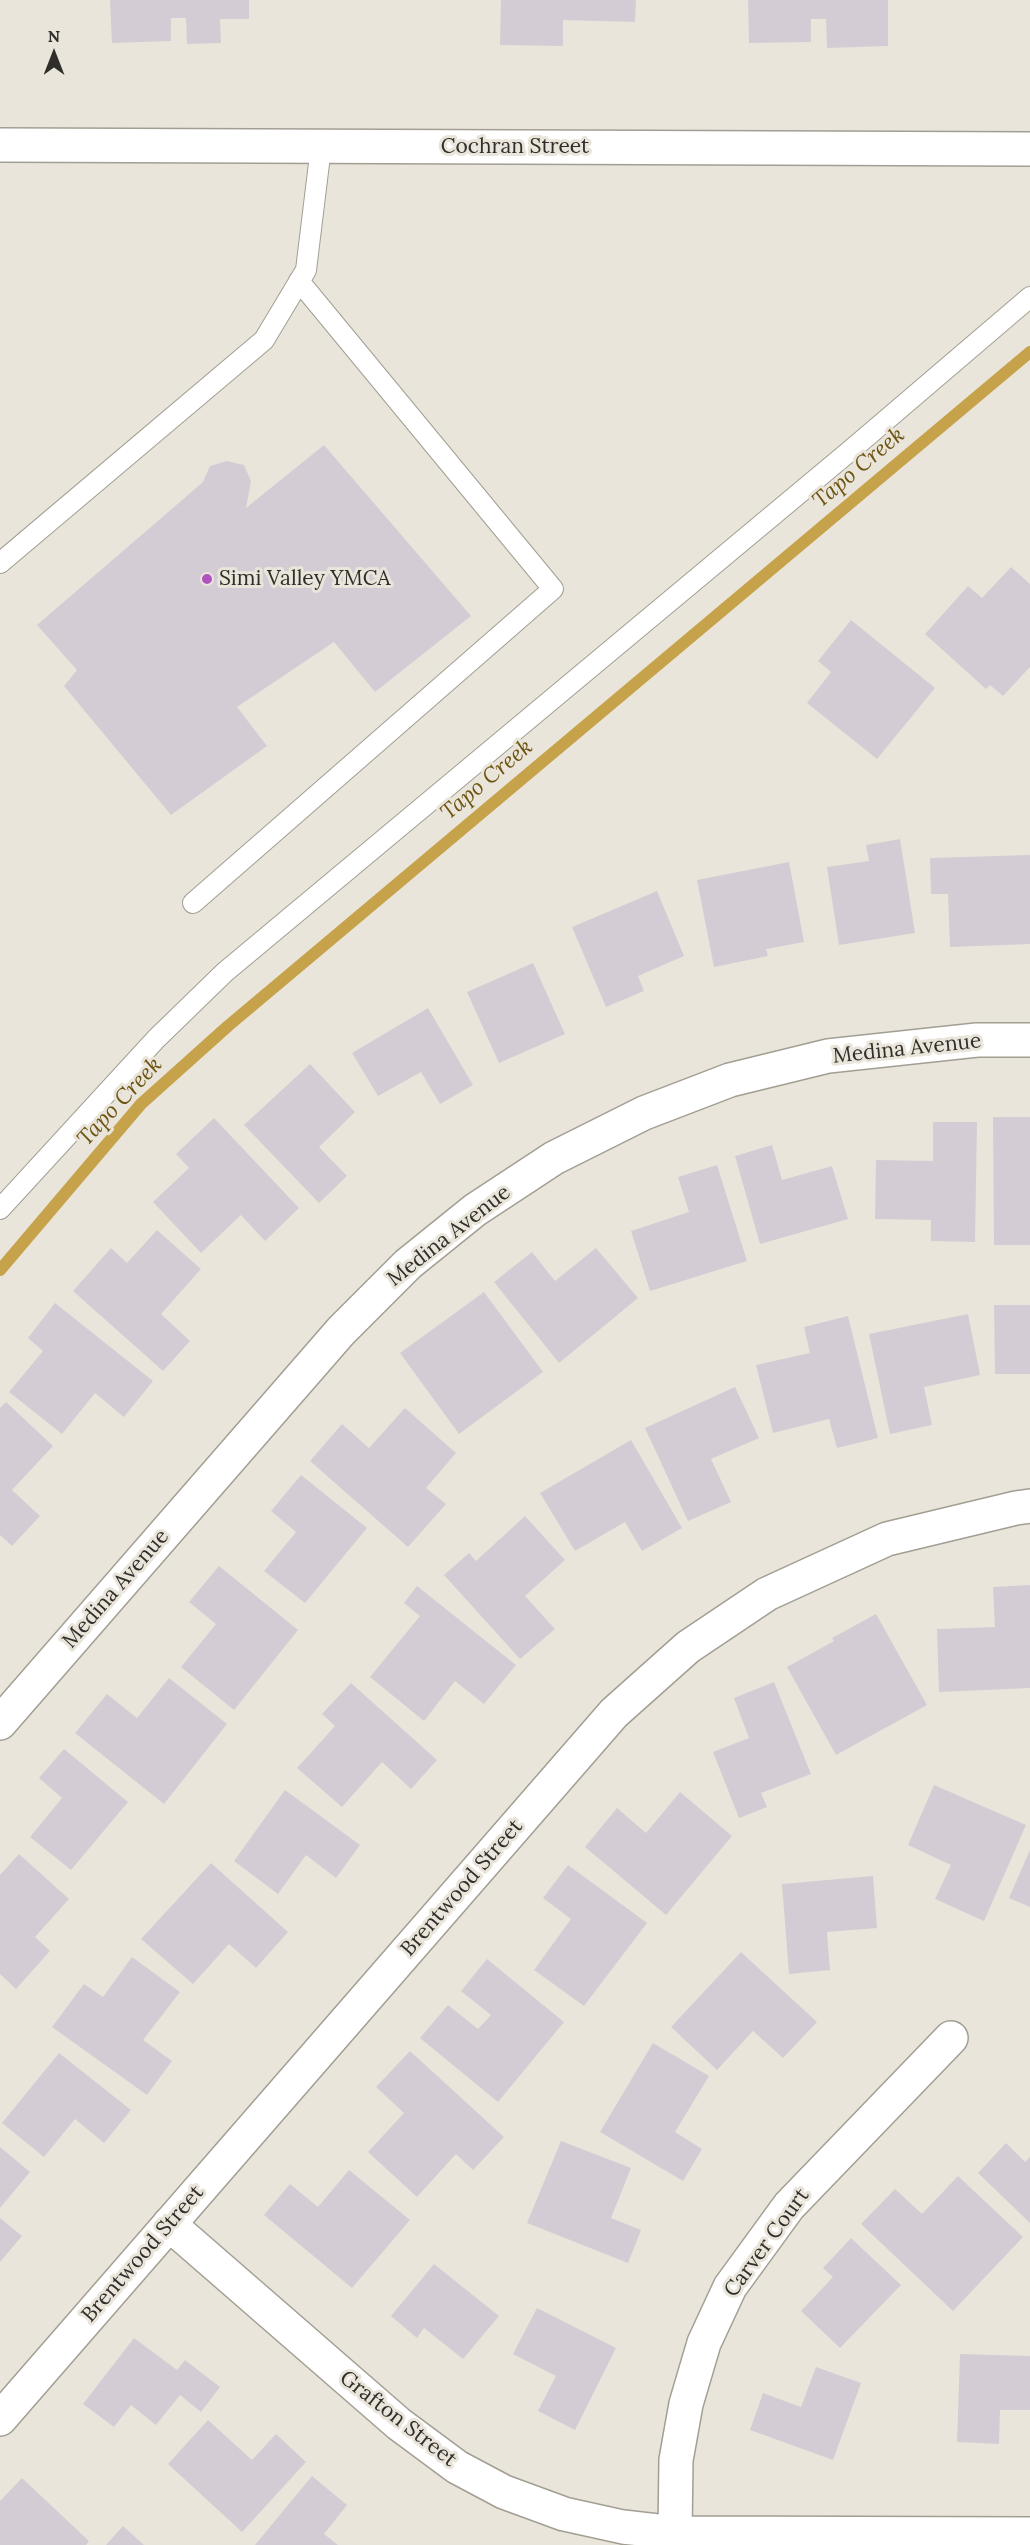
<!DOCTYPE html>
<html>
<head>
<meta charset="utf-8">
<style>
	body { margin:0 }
	#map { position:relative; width:1030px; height:2545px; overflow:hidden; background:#eae5da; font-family:Lora,serif }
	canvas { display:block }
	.north { position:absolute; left:24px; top:24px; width:60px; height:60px; -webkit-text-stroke:4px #eae5da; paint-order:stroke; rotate:0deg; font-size:16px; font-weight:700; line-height:24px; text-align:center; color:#302e2a }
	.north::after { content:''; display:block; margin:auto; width:21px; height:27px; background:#302e2a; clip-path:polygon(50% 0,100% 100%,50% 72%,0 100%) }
</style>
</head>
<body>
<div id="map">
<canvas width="1030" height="2545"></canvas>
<div class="north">N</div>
</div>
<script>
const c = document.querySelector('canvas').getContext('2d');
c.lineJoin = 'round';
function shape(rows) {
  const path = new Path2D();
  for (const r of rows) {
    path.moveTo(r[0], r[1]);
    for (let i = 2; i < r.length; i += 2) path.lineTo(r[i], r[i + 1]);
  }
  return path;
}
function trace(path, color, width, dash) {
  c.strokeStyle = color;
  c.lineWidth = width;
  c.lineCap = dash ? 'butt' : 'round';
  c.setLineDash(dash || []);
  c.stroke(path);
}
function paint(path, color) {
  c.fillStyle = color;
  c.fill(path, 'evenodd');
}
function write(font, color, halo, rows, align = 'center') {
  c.font = font + ' Lora,serif';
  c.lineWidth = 6;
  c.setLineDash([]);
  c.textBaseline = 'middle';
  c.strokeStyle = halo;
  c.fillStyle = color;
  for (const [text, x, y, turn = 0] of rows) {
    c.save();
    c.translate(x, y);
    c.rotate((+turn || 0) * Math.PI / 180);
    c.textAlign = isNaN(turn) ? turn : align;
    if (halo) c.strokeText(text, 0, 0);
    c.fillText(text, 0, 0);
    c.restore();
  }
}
trace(shape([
	[0,1270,141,1104,228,1026,1030,352]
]), '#c6a24a', 12);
paint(shape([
	[110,0,249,0,249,19,220,19,221,43,187,44,186,18,171,18,171,41,112,43],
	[501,0,636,0,635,22,563,20,563,46,500,45],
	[748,0,888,0,888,46,827,48,826,19,811,19,811,42,749,43],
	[324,445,471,616,375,692,334,642,237,707,267,746,171,815,64,686,77,670,37,625,203,482,210,466,227,461,244,465,251,481,246,508],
	[1011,567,1030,584,1030,667,1003,696,990,685,986,689,925,634,968,586,982,598],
	[851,620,935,688,877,759,807,703,831,672,818,661],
	[900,839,915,933,839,945,827,867,869,861,866,845],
	[1030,855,1030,944,950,947,948,894,931,894,930,858],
	[789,862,804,942,766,949,768,956,714,967,697,880],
	[657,891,684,956,638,976,644,991,606,1007,572,927],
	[533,963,565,1034,499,1063,467,992],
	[428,1008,473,1085,440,1104,421,1072,378,1096,352,1053],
	[310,1064,355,1112,319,1147,347,1176,319,1203,244,1125],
	[993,1117,1030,1117,1030,1245,994,1245],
	[214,1118,299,1208,265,1241,241,1215,201,1253,153,1202,189,1168,176,1154],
	[933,1122,977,1122,975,1242,931,1241,931,1220,875,1219,876,1160,933,1161],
	[772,1145,782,1180,832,1166,848,1219,760,1244,735,1156],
	[717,1165,747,1261,650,1291,631,1231,689,1212,678,1177],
	[157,1230,201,1269,161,1314,190,1341,163,1371,73,1291,111,1248,127,1263],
	[596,1248,638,1298,559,1363,494,1282,532,1252,555,1281],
	[484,1292,543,1372,459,1434,400,1353],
	[55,1303,153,1381,124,1417,95,1393,62,1434,9,1392,43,1351,28,1338],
	[994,1305,1030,1305,1030,1374,995,1374],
	[968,1314,980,1375,924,1387,932,1425,890,1434,869,1334],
	[848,1316,878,1438,837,1448,829,1419,773,1433,756,1365,810,1353,804,1327],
	[735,1387,759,1438,711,1459,731,1502,688,1521,645,1428],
	[6,1402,53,1446,12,1490,40,1516,12,1546,0,1535,0,1408],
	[405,1408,456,1453,426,1488,446,1504,408,1547,310,1461,342,1424,369,1448],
	[631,1440,682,1528,642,1551,625,1522,575,1551,540,1493],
	[301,1475,367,1528,305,1603,264,1571,296,1532,271,1511],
	[525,1516,565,1560,525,1596,555,1629,520,1659,444,1575,469,1553,476,1561],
	[219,1566,298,1630,234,1710,181,1667,216,1624,189,1602],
	[1030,1585,1030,1688,939,1692,937,1629,995,1627,993,1587],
	[417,1586,516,1665,484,1704,455,1681,424,1721,370,1677,420,1616,404,1603],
	[876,1614,927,1705,836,1755,787,1667,834,1641,832,1638],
	[169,1678,227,1724,164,1804,75,1733,107,1694,137,1718],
	[774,1682,811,1774,761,1793,767,1807,739,1818,713,1752,749,1738,734,1698],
	[351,1683,437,1760,411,1789,382,1762,342,1807,297,1768,335,1726,322,1714],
	[64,1749,128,1802,71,1870,30,1837,62,1798,39,1778],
	[934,1785,1026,1825,984,1921,935,1899,951,1865,908,1845],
	[285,1790,360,1845,336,1878,306,1855,278,1894,234,1861],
	[680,1792,732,1836,666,1915,585,1847,617,1808,646,1833],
	[1030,1850,1030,1907,1009,1898],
	[19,1854,69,1899,35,1937,50,1951,16,1989,0,1974,0,1875],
	[211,1863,288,1932,256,1968,229,1944,193,1984,141,1939],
	[568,1865,647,1923,584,2006,534,1970,571,1919,543,1898],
	[873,1876,877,1928,827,1932,830,1970,789,1974,782,1884],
	[741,1952,817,2022,783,2058,753,2031,717,2070,671,2027],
	[132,1957,180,1992,143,2040,172,2061,147,2095,52,2027,84,1984,103,1997],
	[487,1959,564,2022,498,2102,420,2038,448,2005,478,2029,491,2015,461,1991],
	[653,2043,709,2076,675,2132,702,2149,683,2181,600,2132],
	[410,2051,504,2137,473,2170,456,2154,417,2197,368,2152,404,2113,376,2087],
	[59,2053,131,2110,104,2143,75,2119,44,2157,2,2123],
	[561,2141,631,2168,611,2218,641,2230,628,2263,527,2223],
	[1006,2143,1025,2162,1030,2157,1030,2223,978,2173],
	[0,2147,30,2172,0,2208],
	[349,2170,410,2220,352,2288,264,2215,290,2184,318,2207],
	[958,2176,1023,2237,953,2311,861,2224,895,2189,922,2214],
	[0,2218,22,2236,0,2262],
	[851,2238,901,2285,840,2348,801,2311,833,2277,823,2268],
	[434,2264,499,2316,463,2359,424,2328,417,2338,391,2316],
	[537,2308,616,2348,575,2430,538,2411,556,2376,513,2354],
	[134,2338,177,2370,185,2360,220,2387,201,2412,180,2395,156,2425,131,2405,114,2427,83,2404],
	[960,2354,1030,2356,1030,2410,1000,2410,999,2444,957,2442],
	[816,2367,861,2383,833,2460,750,2430,763,2393,801,2407],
	[208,2420,252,2460,276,2434,306,2462,242,2532,168,2464],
	[312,2476,347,2505,324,2534,338,2545,255,2545],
	[22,2478,89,2541,86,2545,0,2545,0,2501],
	[123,2526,144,2545,106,2545]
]), '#d4ccd5');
const lane = shape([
	[0,563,264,340,306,270,321,147],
	[193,903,553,589,299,281],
	[0,1209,156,1039,225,972,851,450,1030,297]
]);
const street = shape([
	[0,1723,341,1331,408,1264,475,1210,554,1158,644,1113,730,1080,828,1056,977,1040,1030,1040],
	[169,2224,399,2424,457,2467,504,2492,564,2514,623,2527,675,2533,1030,2534],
	[0,2419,614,1713,688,1647,767,1594,887,1539,1016,1508,1030,1506],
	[675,2533,676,2460,686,2404,704,2343,730,2287,789,2206,951,2038]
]);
const secondary = shape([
	[0,145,1030,149]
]);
trace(lane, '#a29e93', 22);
trace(street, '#a29e93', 36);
trace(secondary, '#a29e93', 36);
trace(lane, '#fff', 20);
trace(street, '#fff', 33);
trace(secondary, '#fff', 33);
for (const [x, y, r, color] of [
	[207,579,6,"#af54bf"]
]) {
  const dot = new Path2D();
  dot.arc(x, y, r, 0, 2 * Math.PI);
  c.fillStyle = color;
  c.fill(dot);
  trace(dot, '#eae5da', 2);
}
write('21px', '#302e2a', '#eae5da', [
	["Cochran Street",515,147],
	["Medina Avenue",907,1049,-6],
	["Medina Avenue",449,1236,-38],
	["Medina Avenue",116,1589,-49],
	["Brentwood Street",462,1888,-49],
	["Carver Court",767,2243,-54],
	["Brentwood Street",143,2254,-49],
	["Grafton Street",398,2419,38]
]);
write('21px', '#302e2a', '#eae5da', [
	["Simi Valley YMCA",219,579]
], 'left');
write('italic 22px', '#6c5410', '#eae5da', [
	["Tapo Creek",859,468,-40],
	["Tapo Creek",487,780,-40],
	["Tapo Creek",120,1102,-47]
]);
</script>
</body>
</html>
